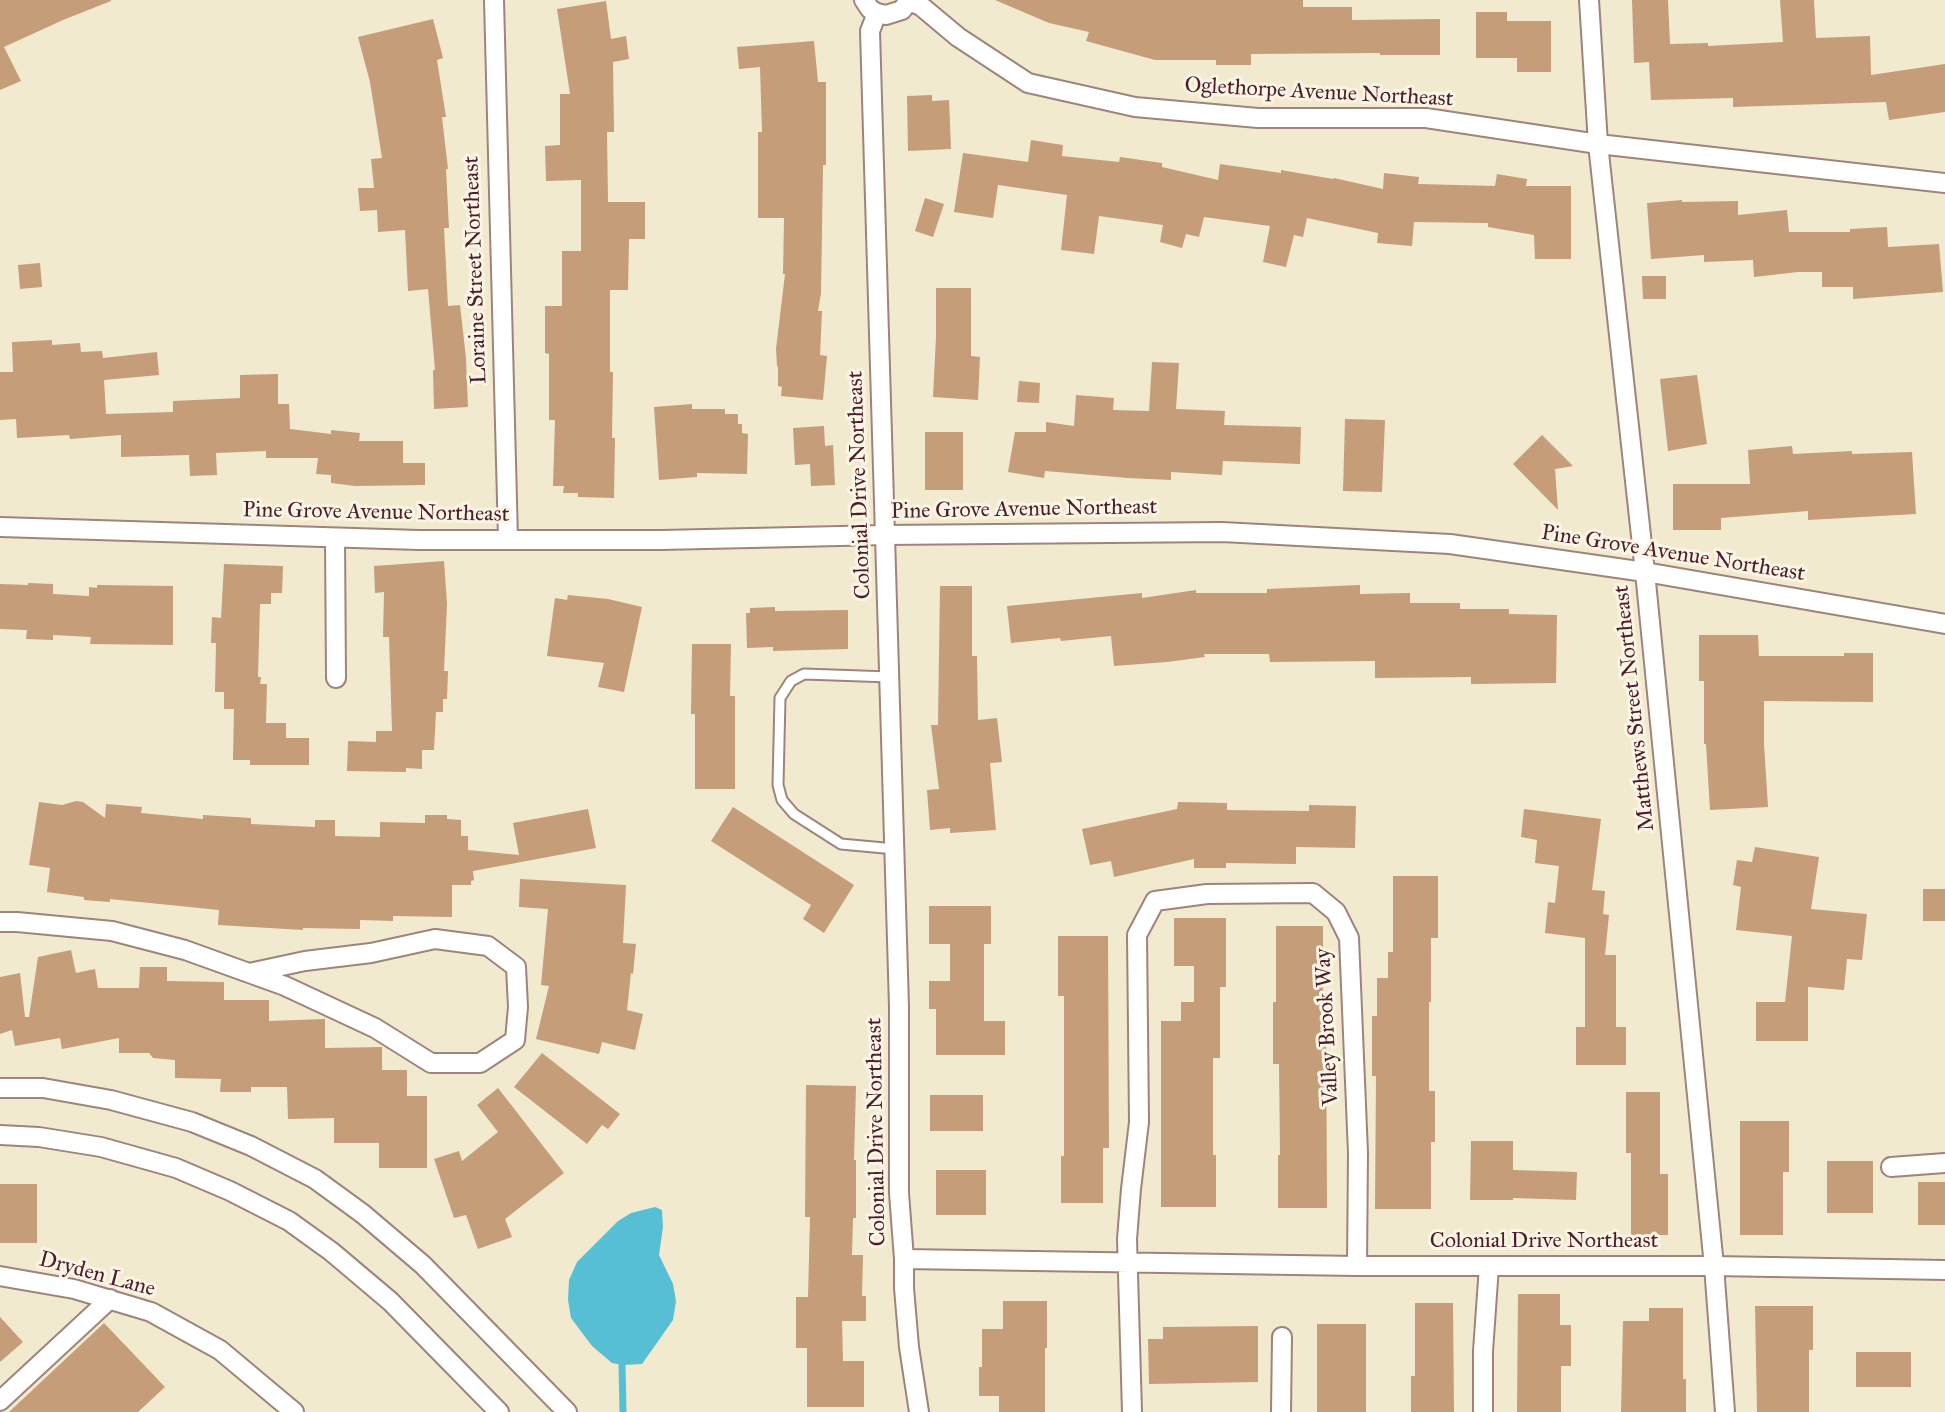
<!DOCTYPE html>
<html>
<head>
<meta charset="utf-8">
<style>
	body { margin:0 }
	canvas { display:block; background:#f1eace }
</style>
</head>
<body>
<canvas width="1945" height="1412"></canvas>
<script>
const c = document.querySelector('canvas').getContext('2d');
c.lineJoin = 'round';
function paint(path, color) {
  c.fillStyle = color;
  c.fill(path, 'evenodd');
}
function shape(rows) {
  const path = new Path2D();
  for (const r of rows) {
    path.moveTo(r[0], r[1]);
    for (let i = 2; i < r.length; i += 2) path.lineTo(r[i], r[i + 1]);
  }
  return path;
}
function trace(path, color, width, dash) {
  c.strokeStyle = color;
  c.lineWidth = width;
  c.lineCap = dash ? 'butt' : 'round';
  c.setLineDash(dash || []);
  c.stroke(path);
}
function write(font, color, halo, rows, align = 'center') {
  c.font = font + ' "IM FELL Great Primer",serif';
  c.lineWidth = 6;
  c.setLineDash([]);
  c.textBaseline = 'middle';
  c.strokeStyle = halo;
  c.fillStyle = color;
  for (const [text, x, y, turn = 0] of rows) {
    c.save();
    c.translate(x, y);
    c.rotate((+turn || 0) * Math.PI / 180);
    c.textAlign = isNaN(turn) ? turn : align;
    if (halo) c.strokeText(text, 0, 0);
    c.fillText(text, 0, 0);
    c.restore();
  }
}
paint(shape([
	[655,1207,662,1210,663,1227,659,1255,673,1284,676,1301,673,1320,642,1364,622,1365,612,1363,592,1346,571,1318,568,1300,569,1280,577,1262,618,1221,631,1213]
]), '#56bfd3');
trace(shape([
	[622,1365,623,1412]
]), '#56bfd3', 7);
paint(shape([
	[0,0,111,0,111,1,63,20,4,47,21,81,0,90],
	[995,0,1303,0,1303,7,1352,7,1352,20,1440,19,1440,55,1380,55,1380,53,1251,54,1251,65,1216,65,1216,60,1155,60,1086,41,1089,32,1049,23],
	[1632,0,1668,0,1670,44,1708,43,1708,46,1783,42,1780,0,1814,0,1816,38,1870,36,1871,75,1945,64,1945,112,1889,120,1886,102,1733,107,1733,98,1651,100,1649,62,1634,63],
	[606,1,611,39,626,36,629,59,613,62,614,132,607,132,608,202,645,202,645,239,629,239,628,290,610,290,610,372,613,372,612,438,615,438,614,498,578,497,578,493,563,493,564,486,553,486,555,420,549,420,549,354,545,353,545,306,562,306,562,251,581,251,581,180,546,181,545,146,560,145,560,94,570,94,557,9],
	[1476,12,1507,12,1507,21,1551,21,1551,72,1517,72,1517,58,1476,58],
	[433,19,443,58,437,60,446,117,442,117,448,169,446,169,449,228,444,228,448,306,460,305,466,358,468,407,434,409,433,370,435,370,428,289,408,291,405,230,378,232,377,210,360,211,358,188,374,188,371,159,382,158,370,82,358,37],
	[814,41,818,82,826,82,826,165,823,165,821,293,818,311,822,311,820,355,827,356,823,400,781,396,782,387,778,386,778,367,777,366,776,349,785,274,783,274,784,218,758,218,758,132,762,132,760,67,739,69,737,47],
	[932,95,932,101,949,100,951,149,908,151,907,96],
	[1031,140,1063,145,1062,156,1119,162,1120,157,1162,163,1162,167,1218,180,1220,164,1281,173,1281,170,1333,179,1334,178,1383,189,1384,173,1419,177,1418,184,1495,186,1497,174,1527,179,1526,186,1571,186,1571,259,1535,259,1534,235,1488,227,1488,223,1414,222,1412,246,1377,243,1378,233,1307,218,1303,237,1294,235,1286,267,1263,262,1270,226,1204,217,1199,237,1186,234,1182,248,1160,242,1163,225,1099,216,1094,254,1061,250,1067,195,998,185,993,218,954,212,963,153,1028,162],
	[925,198,944,204,933,237,915,231],
	[1682,200,1682,202,1738,201,1738,215,1787,210,1789,232,1850,232,1850,229,1887,227,1888,247,1939,244,1943,292,1853,299,1853,287,1822,287,1822,272,1798,272,1754,277,1753,260,1704,262,1704,255,1651,259,1647,203],
	[40,263,42,287,20,289,18,265],
	[1642,276,1666,276,1666,299,1643,299],
	[936,288,971,288,971,356,980,357,978,400,933,397,936,337],
	[52,340,52,345,80,343,81,352,102,351,103,358,157,352,159,375,104,380,106,414,173,412,173,401,240,398,240,375,278,374,278,404,289,404,290,429,331,434,331,430,360,433,359,441,403,441,403,463,425,463,425,485,355,486,331,483,331,475,316,474,318,458,266,458,266,451,216,453,217,475,190,476,189,455,121,457,121,435,70,439,69,435,17,438,16,419,0,420,0,372,13,372,12,342],
	[1152,362,1179,363,1176,409,1225,411,1224,425,1301,427,1300,464,1223,461,1222,475,1171,472,1171,480,1128,478,1045,471,1044,478,1008,472,1015,432,1046,432,1046,422,1074,426,1076,395,1114,398,1113,410,1149,411],
	[1697,375,1707,444,1668,451,1660,379],
	[1019,381,1040,383,1039,403,1017,402],
	[692,404,692,409,725,409,725,414,738,414,738,424,742,424,742,433,748,434,747,474,697,473,697,477,659,480,654,407],
	[1345,419,1385,420,1382,492,1343,491],
	[824,426,825,446,833,445,835,485,811,486,810,464,795,465,793,428],
	[925,432,963,432,963,490,925,490],
	[1542,435,1573,466,1555,469,1558,510,1513,464],
	[1792,446,1793,454,1852,451,1852,454,1912,452,1916,514,1808,520,1808,511,1721,518,1721,530,1673,530,1673,484,1750,484,1748,450],
	[444,561,447,604,444,671,448,671,447,699,443,699,443,712,436,712,434,750,422,750,422,769,406,768,406,772,347,771,348,741,376,742,376,731,392,731,389,637,383,637,384,592,375,593,374,566],
	[224,564,283,566,282,593,271,593,271,604,260,604,258,677,261,677,260,684,267,684,266,723,286,723,286,738,309,738,309,765,250,765,250,760,233,760,234,709,224,709,224,692,215,692,216,643,211,643,212,617,221,618],
	[28,583,53,584,53,594,89,596,89,587,97,588,97,585,173,586,173,645,90,644,91,637,53,635,53,640,26,639,27,630,0,629,0,584,28,585],
	[1360,585,1360,594,1410,593,1410,603,1460,603,1460,609,1509,609,1509,614,1557,615,1556,683,1471,684,1471,677,1375,678,1375,661,1270,662,1269,654,1204,654,1205,657,1167,662,1114,666,1111,636,1061,641,1060,638,1011,643,1007,606,1142,593,1142,598,1196,590,1196,593,1267,593,1267,589],
	[940,586,972,586,972,656,977,656,978,720,997,718,1002,762,990,763,996,830,950,833,950,828,930,830,927,790,939,789,931,725,938,725],
	[568,595,608,599,642,607,624,692,598,687,604,663,547,656,555,598,567,600],
	[775,607,775,611,848,610,848,649,773,651,773,647,747,648,746,613,750,613,750,608],
	[1699,635,1758,635,1759,656,1844,656,1844,653,1873,653,1873,702,1764,701,1764,744,1768,807,1710,810,1706,744,1704,744,1704,681,1699,681],
	[692,644,731,644,730,696,735,696,735,789,695,789,695,714,691,714],
	[76,801,83,802,105,818,106,804,142,807,141,813,203,819,203,815,251,818,251,824,315,827,315,820,335,820,335,836,380,837,380,822,425,823,425,815,447,815,447,819,461,820,461,836,468,836,468,850,519,855,513,823,588,809,596,848,473,871,474,880,471,881,471,885,452,885,452,917,393,916,393,921,360,920,360,929,303,928,303,930,218,925,219,910,110,899,110,902,84,900,84,897,47,892,50,868,29,865,39,802,62,805],
	[1178,802,1227,803,1227,810,1309,811,1309,805,1356,806,1355,848,1296,847,1296,864,1226,863,1226,868,1194,868,1194,859,1114,877,1111,861,1090,865,1082,829,1177,809],
	[733,807,854,885,824,933,803,919,811,905,711,841],
	[1524,809,1601,819,1592,890,1605,891,1603,914,1609,915,1605,955,1616,955,1616,1027,1626,1027,1626,1065,1576,1065,1576,1027,1585,1027,1585,938,1545,933,1548,902,1555,903,1559,866,1535,863,1537,840,1521,837],
	[1755,847,1819,857,1811,909,1867,914,1862,960,1847,959,1844,990,1808,987,1808,1041,1756,1041,1756,1002,1785,1002,1792,936,1736,930,1741,887,1733,885,1737,860,1752,862],
	[1393,876,1438,876,1438,938,1431,938,1431,1002,1429,1002,1429,1091,1435,1091,1435,1142,1431,1142,1431,1209,1375,1209,1376,1076,1372,1076,1372,1016,1377,1016,1377,978,1388,978,1388,952,1393,952],
	[520,879,626,885,623,943,636,944,633,974,631,973,627,1010,643,1014,635,1050,602,1042,599,1054,536,1039,549,986,541,985,548,909,519,907],
	[1923,889,1945,889,1945,921,1923,921],
	[929,906,991,906,991,944,984,944,984,1021,1005,1021,1005,1055,936,1055,936,1009,929,1009,929,981,950,981,950,944,929,944],
	[1174,918,1226,918,1226,987,1220,987,1220,1058,1213,1058,1213,1155,1216,1155,1216,1207,1161,1207,1161,1021,1181,1021,1181,1002,1194,1002,1194,966,1174,966],
	[1276,926,1323,926,1323,1002,1326,1002,1327,1208,1278,1208,1278,1155,1280,1155,1279,1064,1273,1064,1273,1002,1276,1002],
	[1058,936,1108,936,1109,1148,1103,1148,1103,1203,1061,1203,1061,1156,1064,1156,1064,996,1058,996],
	[71,950,76,973,95,969,98,988,139,988,140,967,167,967,167,981,224,982,224,1000,269,1000,269,1021,325,1019,325,1048,382,1047,382,1070,407,1070,407,1096,427,1096,427,1168,379,1168,379,1143,334,1143,334,1118,288,1119,287,1087,251,1087,251,1092,220,1092,221,1079,175,1078,175,1060,153,1058,149,1053,119,1053,119,1038,62,1049,60,1038,15,1046,12,1030,0,1034,0,977,20,973,25,1017,29,1017,38,957],
	[542,1053,620,1114,608,1129,602,1125,587,1144,514,1087],
	[806,1085,856,1086,854,1160,856,1160,856,1218,853,1218,852,1255,863,1255,862,1296,866,1296,866,1321,842,1321,843,1361,864,1361,864,1407,807,1407,807,1348,796,1348,796,1297,808,1297,810,1217,805,1217],
	[498,1088,564,1173,505,1219,512,1237,478,1249,466,1215,454,1218,434,1159,459,1151,462,1161,498,1132,477,1105],
	[1626,1092,1660,1092,1660,1174,1668,1174,1668,1235,1631,1235,1631,1153,1626,1153],
	[930,1095,983,1095,983,1131,930,1131],
	[1740,1121,1789,1121,1789,1172,1783,1172,1783,1235,1740,1235],
	[1471,1141,1513,1141,1513,1170,1577,1172,1576,1200,1513,1198,1513,1200,1470,1200],
	[1827,1161,1873,1161,1873,1213,1827,1213],
	[936,1170,986,1170,986,1215,936,1215],
	[1918,1182,1945,1182,1945,1225,1918,1225],
	[0,1184,37,1184,37,1243,0,1243],
	[1518,1294,1560,1294,1560,1325,1571,1325,1571,1366,1561,1366,1561,1412,1517,1412],
	[1003,1301,1047,1301,1047,1348,1045,1348,1045,1412,999,1412,999,1396,979,1396,979,1367,982,1367,982,1329,1003,1329],
	[1415,1303,1453,1303,1454,1412,1411,1412,1411,1376,1415,1376],
	[1755,1306,1813,1306,1813,1350,1809,1350,1809,1412,1757,1412],
	[1649,1308,1683,1308,1683,1379,1686,1379,1686,1412,1621,1412,1623,1321,1649,1321],
	[0,1317,23,1342,0,1362],
	[104,1323,165,1387,138,1412,9,1412],
	[1317,1324,1366,1324,1366,1412,1317,1412],
	[1258,1326,1258,1382,1149,1384,1148,1339,1163,1339,1163,1327],
	[1856,1352,1911,1352,1911,1387,1856,1387]
]), '#c59d79');
const service = shape([
	[890,677,804,674,791,681,780,698,778,785,782,800,794,814,841,844,895,849]
]);
const minor = shape([
	[494,0,508,539],
	[864,0,870,9,877,13,886,15,902,10,909,0],
	[1589,0,1598,144,1645,572,1714,1266,1725,1412],
	[909,1,921,6,958,37,1028,83,1135,107,1258,118,1426,118,1598,144,1945,183],
	[877,13,870,31,899,1007,899,1193,904,1259,904,1288,909,1347,919,1412],
	[0,527,419,540,661,540,885,535,1222,532,1450,544,1645,572,1945,624],
	[335,538,336,678],
	[0,922,17,922,112,931,185,950,285,986,375,1028,431,1063,480,1063,515,1040,518,1007,516,967,488,946,435,939,371,953,305,961,249,973],
	[0,1088,43,1088,111,1100,192,1122,251,1146,315,1179,363,1214,423,1265,567,1412],
	[0,1135,39,1137,101,1147,176,1168,230,1191,289,1221,332,1252,390,1301,499,1412],
	[1891,1167,1945,1163],
	[904,1259,1357,1266,1714,1266,1945,1270],
	[0,1276,74,1289,151,1312,220,1350,294,1412],
	[0,1401,110,1299],
	[1132,1412,1127,1239,1131,1189,1139,1122,1137,935,1155,901,1207,894,1313,893,1336,912,1349,938,1358,1153,1357,1266],
	[1281,1412,1282,1337],
	[1483,1412,1483,1351,1489,1266]
]);
trace(service, '#9e847c', 13);
trace(minor, '#9e847c', 22);
trace(service, '#fff', 9);
trace(minor, '#fff', 18);
write('22px', '#4a1f2b', '#fcf5e5', [
	["Oglethorpe Avenue Northeast",1319,93,3],
	["Loraine Street Northeast",476,270,-92],
	["Colonial Drive Northeast",860,485,-92],
	["Pine Grove Avenue Northeast",1024,510,-1],
	["Pine Grove Avenue Northeast",376,513,1],
	["Pine Grove Avenue Northeast",1673,554,9],
	["Matthews Street Northeast",1635,708,-96],
	["Valley Brook Way",1328,1027,-93],
	["Colonial Drive Northeast",877,1132,-91],
	["Colonial Drive Northeast",1544,1242],
	["Dryden Lane",97,1275,15]
]);
</script>
</body>
</html>
